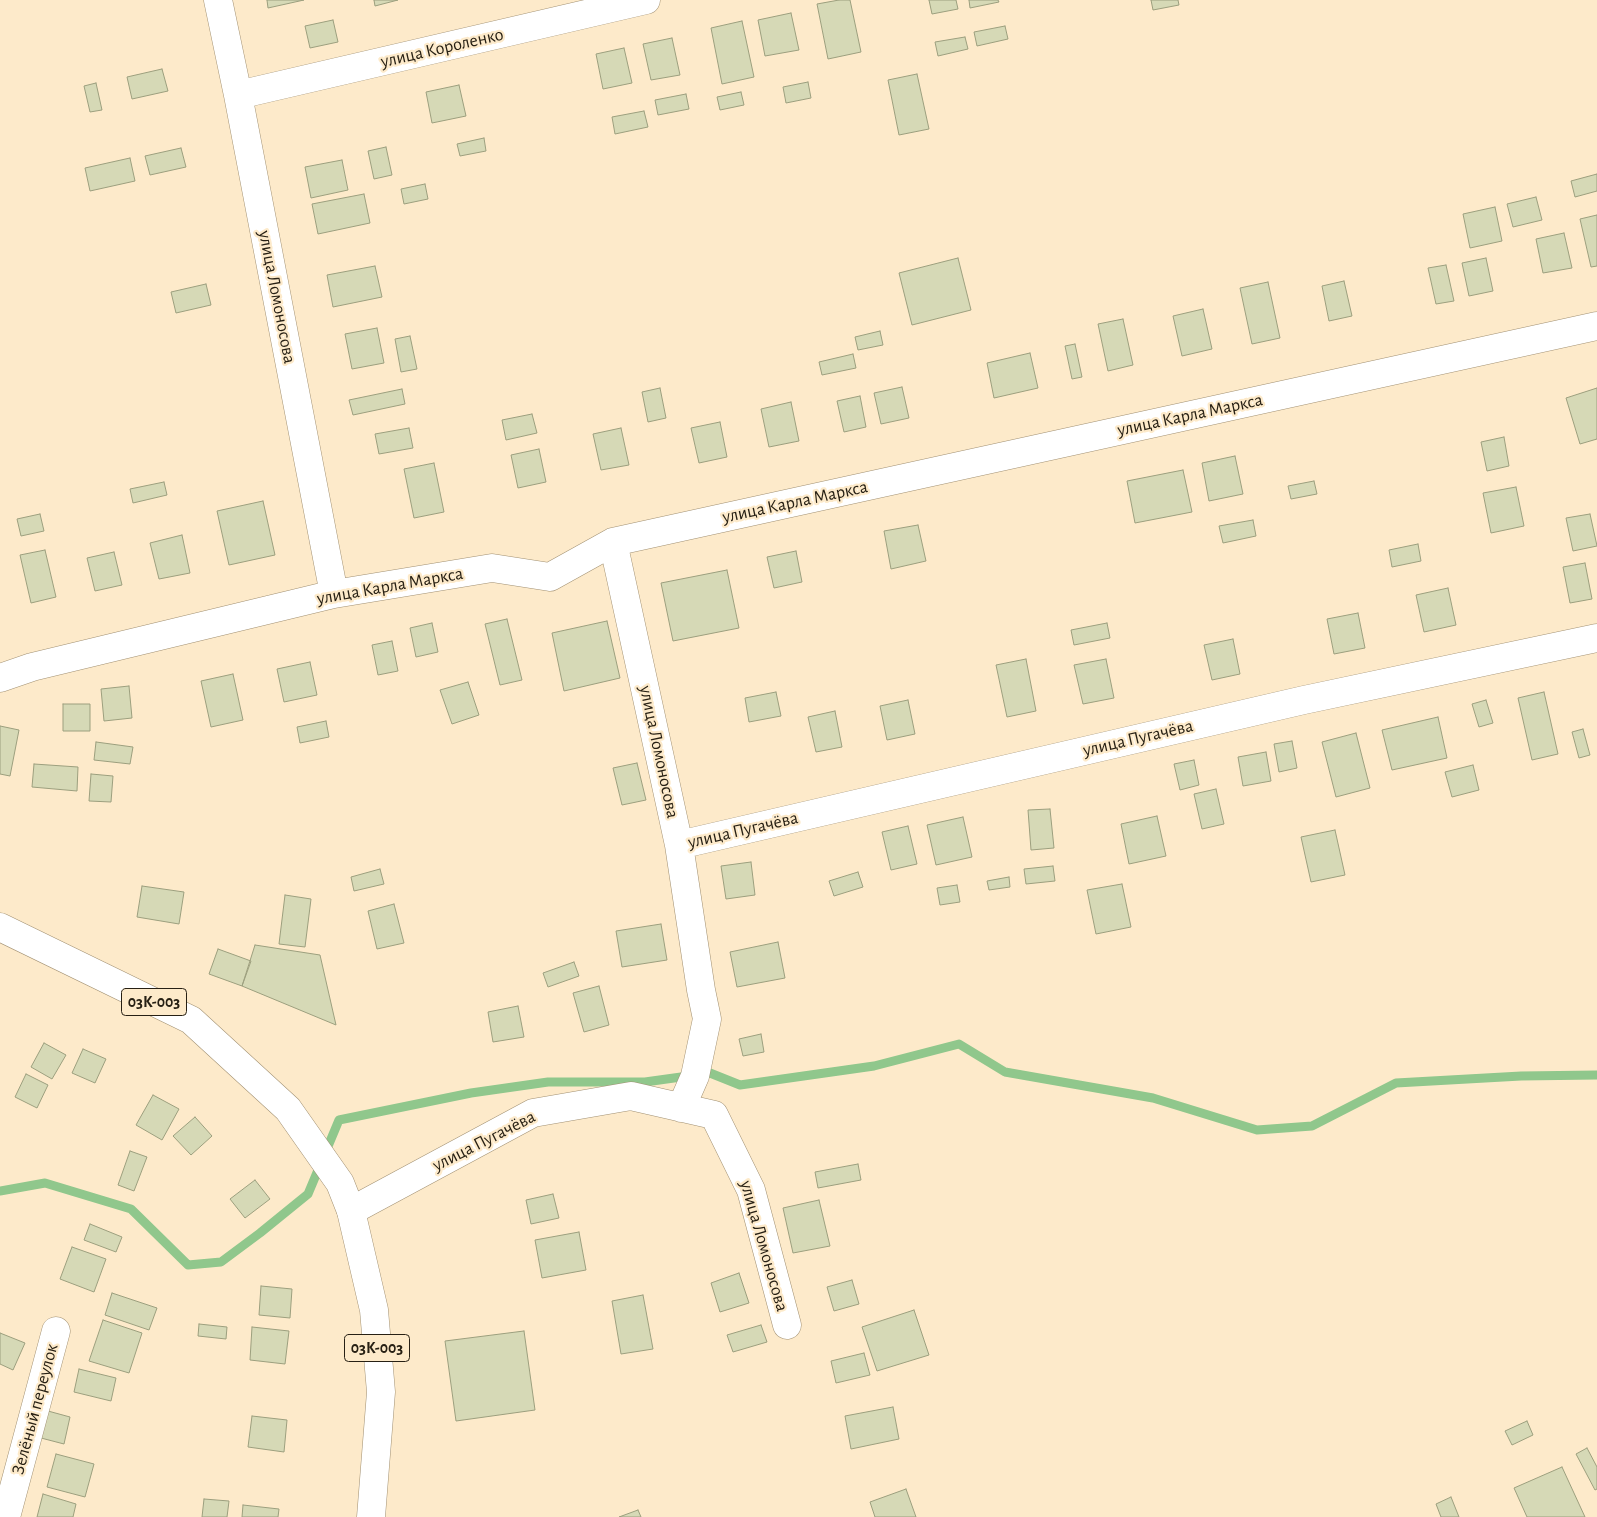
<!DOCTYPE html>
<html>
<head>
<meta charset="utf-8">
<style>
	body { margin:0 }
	canvas { display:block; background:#fdeaca }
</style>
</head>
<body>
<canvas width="1597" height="1517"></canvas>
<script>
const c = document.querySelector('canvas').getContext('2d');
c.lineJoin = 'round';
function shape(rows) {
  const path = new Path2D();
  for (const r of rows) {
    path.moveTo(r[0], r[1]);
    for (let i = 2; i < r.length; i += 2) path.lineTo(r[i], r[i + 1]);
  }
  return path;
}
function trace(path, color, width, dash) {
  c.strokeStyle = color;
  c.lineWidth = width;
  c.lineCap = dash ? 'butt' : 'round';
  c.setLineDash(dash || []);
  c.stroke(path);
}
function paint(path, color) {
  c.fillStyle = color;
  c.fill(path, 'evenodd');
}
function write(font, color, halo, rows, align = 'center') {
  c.font = font + ' "Alegreya Sans",sans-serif';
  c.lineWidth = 4.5;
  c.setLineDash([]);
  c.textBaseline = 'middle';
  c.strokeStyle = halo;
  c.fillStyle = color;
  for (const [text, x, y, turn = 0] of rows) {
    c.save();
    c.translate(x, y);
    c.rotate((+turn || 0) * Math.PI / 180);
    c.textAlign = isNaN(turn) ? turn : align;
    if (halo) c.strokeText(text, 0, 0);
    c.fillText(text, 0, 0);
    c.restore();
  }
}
trace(shape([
	[0,1191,45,1183,131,1209,188,1265,221,1262,260,1233,308,1194,339,1120,471,1093,548,1082,645,1082,710,1073,740,1085,874,1066,959,1044,1005,1072,1153,1098,1257,1130,1312,1126,1396,1083,1521,1076,1597,1075]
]), '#90c78c', 9);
const building = shape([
	[267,0,304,0,268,8,267,0],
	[374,0,398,0,375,6,374,0],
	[839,0,850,0,861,52,828,59,817,4,839,0],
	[929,0,956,0,958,9,932,14,929,0],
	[969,0,998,0,999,2,970,8,969,0],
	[1151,0,1178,0,1179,5,1153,10,1151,0],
	[791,13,799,50,765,56,758,20,791,13],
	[333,20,338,42,310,48,305,26,333,20],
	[742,21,754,77,722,84,711,28,742,21],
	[1005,26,1008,39,977,46,974,32,1005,26],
	[965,37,968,49,938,56,935,42,965,37],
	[672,38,680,75,651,80,643,44,672,38],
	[624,48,632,83,603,89,596,54,624,48],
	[162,69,168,91,132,99,127,77,162,69],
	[917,74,929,129,899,135,888,80,917,74],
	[808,82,811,98,786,103,783,87,808,82],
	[96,83,102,110,90,112,84,86,96,83],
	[459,85,466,116,432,123,426,92,459,85],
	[741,92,744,105,720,110,717,97,741,92],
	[686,94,689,109,658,115,655,100,686,94],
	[644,111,648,127,615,134,612,117,644,111],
	[484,138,486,151,460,156,457,144,484,138],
	[386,147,392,175,374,179,368,151,386,147],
	[181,148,186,167,150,175,145,156,181,148],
	[130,158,135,181,90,191,85,168,130,158],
	[342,160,348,190,311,198,305,167,342,160],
	[1597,174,1597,191,1575,197,1571,181,1597,174],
	[425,184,428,199,404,204,401,189,425,184],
	[364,194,370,223,318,234,312,204,364,194],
	[1536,197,1542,220,1513,227,1507,204,1536,197],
	[1495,207,1502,241,1470,248,1463,214,1495,207],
	[1597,215,1597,266,1591,267,1580,219,1597,215],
	[1564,233,1572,268,1543,273,1536,239,1564,233],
	[958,258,971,310,912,325,899,273,958,258],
	[1486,258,1493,291,1469,296,1462,263,1486,258],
	[1446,265,1454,301,1436,304,1428,268,1446,265],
	[375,266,382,297,333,307,327,275,375,266],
	[1344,281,1352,316,1329,321,1322,286,1344,281],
	[1268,282,1280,338,1252,344,1240,288,1268,282],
	[206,284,211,305,176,313,171,292,206,284],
	[1203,309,1212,349,1182,356,1173,316,1203,309],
	[1123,319,1133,365,1108,371,1098,324,1123,319],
	[377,328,384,363,352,369,345,334,377,328],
	[880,331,883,345,858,350,855,337,880,331],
	[410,336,417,369,401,372,395,339,410,336],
	[1075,344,1082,377,1072,379,1065,346,1075,344],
	[1030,353,1038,388,994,398,987,363,1030,353],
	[853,354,856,368,822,375,819,362,853,354],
	[902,387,909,418,881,424,874,393,902,387],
	[660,388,666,418,648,422,642,392,660,388],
	[1597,388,1597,439,1580,444,1566,398,1597,388],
	[402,389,405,404,353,415,349,400,402,389],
	[860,396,866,427,844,432,837,401,860,396],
	[791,402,799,441,769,447,761,409,791,402],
	[532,414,537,433,506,440,502,420,532,414],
	[720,422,727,457,699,463,691,428,720,422],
	[409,428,413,448,379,454,375,434,409,428],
	[621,428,629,465,601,470,593,434,621,428],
	[1504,437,1509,466,1487,471,1481,442,1504,437],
	[539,449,546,482,518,488,511,455,539,449],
	[1235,456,1243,494,1209,501,1202,463,1235,456],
	[434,463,444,512,414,518,404,469,434,463],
	[1183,470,1192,512,1135,523,1127,481,1183,470],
	[1314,481,1317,494,1291,499,1288,486,1314,481],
	[164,482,167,495,133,503,130,489,164,482],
	[1516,487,1524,526,1491,533,1483,493,1516,487],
	[263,501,275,555,229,565,217,511,263,501],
	[40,514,44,531,21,536,17,519,40,514],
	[1590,514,1597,546,1573,551,1566,518,1590,514],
	[1253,520,1256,536,1223,543,1219,526,1253,520],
	[918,525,926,561,891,569,884,531,918,525],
	[182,535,190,573,159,579,150,543,182,535],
	[1418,544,1421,561,1392,567,1389,550,1418,544],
	[45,550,56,597,31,603,20,555,45,550],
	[796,551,802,582,774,588,767,557,796,551],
	[114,552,122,585,95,591,87,558,114,552],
	[1585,563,1592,599,1570,603,1563,567,1585,563],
	[727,570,739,628,673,641,661,583,727,570],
	[1448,588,1456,625,1424,632,1416,595,1448,588],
	[1358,613,1365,648,1334,654,1327,619,1358,613],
	[507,619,522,680,500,685,485,624,507,619],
	[607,621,620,678,564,691,552,633,607,621],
	[432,623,438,652,416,657,410,628,432,623],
	[1107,623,1110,638,1074,645,1071,630,1107,623],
	[1233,639,1240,674,1212,680,1204,645,1233,639],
	[392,641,398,671,378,675,372,645,392,641],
	[1026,659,1036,711,1007,717,996,665,1026,659],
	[1106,659,1114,698,1083,704,1074,665,1106,659],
	[310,662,317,695,284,702,277,669,310,662],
	[233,674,243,720,211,727,201,681,233,674],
	[468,682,479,715,452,724,440,690,468,682],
	[129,686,132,718,104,721,101,689,129,686],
	[776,692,781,716,749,722,745,698,776,692],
	[1544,692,1558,754,1532,760,1518,698,1544,692],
	[908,700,915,734,887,740,880,706,908,700],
	[1486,700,1493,723,1479,727,1472,704,1486,700],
	[63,704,90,704,90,731,63,731,63,704],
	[835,711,842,747,816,752,808,717,835,711],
	[1438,717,1447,758,1392,770,1382,730,1438,717],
	[326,721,329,737,300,743,297,727,326,721],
	[0,726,19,730,10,776,0,774,0,726],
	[1583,729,1590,755,1579,758,1572,732,1583,729],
	[1356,733,1370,788,1336,797,1322,742,1356,733],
	[1292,741,1297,768,1279,772,1274,744,1292,741],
	[96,742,133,747,130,764,94,760,96,742],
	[1266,752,1271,781,1243,786,1238,757,1266,752],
	[1194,760,1199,785,1180,790,1174,764,1194,760],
	[637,763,646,800,622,805,613,768,637,763],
	[34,764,78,767,77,791,32,787,34,764],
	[1473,765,1479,790,1452,797,1445,772,1473,765],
	[91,774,113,776,111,802,89,801,91,774],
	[1216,789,1224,824,1202,829,1194,794,1216,789],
	[1050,809,1054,848,1031,850,1028,810,1050,809],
	[1157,816,1166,856,1129,864,1121,824,1157,816],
	[963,817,972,857,936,865,927,825,963,817],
	[908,826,917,864,891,870,882,832,908,826],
	[1335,830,1345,875,1311,882,1301,837,1335,830],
	[751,862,755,895,726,899,721,866,751,862],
	[1053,866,1055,881,1026,884,1024,869,1053,866],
	[380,869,384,884,354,891,351,877,380,869],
	[858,872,863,887,834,896,829,881,858,872],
	[1009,877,1010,887,989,890,987,881,1009,877],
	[1122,884,1131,927,1096,934,1087,890,1122,884],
	[957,885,960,902,940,905,937,888,957,885],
	[142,886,184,892,179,924,137,917,142,886],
	[285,895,311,899,305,947,279,944,285,895],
	[394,904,404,943,377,949,368,911,394,904],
	[661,924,667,960,622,967,616,931,661,924],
	[778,942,785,978,737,987,730,952,778,942],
	[255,945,320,955,336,1025,242,986,255,945],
	[218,949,251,961,242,986,209,974,218,949],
	[574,962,579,976,548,987,543,973,574,962],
	[599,986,609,1025,584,1032,573,993,599,986],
	[518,1006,524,1037,493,1042,488,1012,518,1006],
	[761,1034,764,1052,743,1056,739,1039,761,1034],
	[44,1043,66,1055,52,1079,31,1067,44,1043],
	[83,1049,106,1059,95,1083,72,1073,83,1049],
	[26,1074,48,1085,37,1108,15,1097,26,1074],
	[153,1095,179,1109,162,1140,136,1125,153,1095],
	[195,1117,212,1136,191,1155,173,1136,195,1117],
	[130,1151,147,1157,134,1191,118,1185,130,1151],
	[858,1164,861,1180,818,1188,815,1172,858,1164],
	[255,1180,270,1199,245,1218,230,1199,255,1180],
	[553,1194,559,1218,531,1224,526,1200,553,1194],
	[819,1200,830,1246,793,1253,783,1208,819,1200],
	[90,1224,122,1237,116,1252,84,1240,90,1224],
	[579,1232,586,1270,542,1278,535,1240,579,1232],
	[72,1247,106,1259,94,1292,60,1279,72,1247],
	[739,1273,749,1303,720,1312,711,1283,739,1273],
	[852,1280,859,1304,834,1311,827,1287,852,1280],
	[261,1286,292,1289,290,1318,259,1315,261,1286],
	[112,1293,157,1308,149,1330,105,1315,112,1293],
	[643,1295,653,1349,621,1354,612,1301,643,1295],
	[914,1310,929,1355,877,1371,862,1327,914,1310],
	[103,1320,142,1333,129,1373,89,1361,103,1320],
	[199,1324,227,1327,226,1339,198,1336,199,1324],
	[761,1325,767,1342,733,1352,727,1335,761,1325],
	[252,1327,289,1331,285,1364,250,1360,252,1327],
	[524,1331,535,1410,456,1421,445,1341,524,1331],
	[0,1333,25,1343,13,1370,0,1364,0,1333],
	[864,1353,870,1375,836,1383,831,1361,864,1353],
	[79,1369,116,1378,111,1401,74,1392,79,1369],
	[893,1407,899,1439,851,1449,845,1416,893,1407],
	[48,1411,70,1417,64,1444,41,1438,48,1411],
	[252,1416,287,1420,284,1452,248,1447,252,1416],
	[1527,1421,1533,1435,1512,1445,1505,1431,1527,1421],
	[1587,1448,1597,1467,1597,1489,1595,1490,1576,1454,1587,1448],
	[56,1454,94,1464,85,1497,47,1487,56,1454],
	[1562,1467,1585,1517,1527,1517,1514,1488,1562,1467],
	[906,1489,916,1517,875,1517,870,1502,906,1489],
	[43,1494,76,1504,73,1517,37,1517,43,1494],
	[1451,1497,1459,1517,1441,1517,1436,1504,1451,1497],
	[204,1499,229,1501,227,1517,202,1517,204,1499],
	[243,1505,279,1509,278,1517,242,1517,243,1505],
	[638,1510,641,1517,619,1517,638,1510]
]);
paint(building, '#d6d9b6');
trace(building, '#9c9f7e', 1);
const street = shape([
	[218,0,238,95,334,594],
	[238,95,646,0],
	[613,542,679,845,701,990,707,1019,695,1076,681,1108],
	[0,678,32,667,334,594,492,568,550,577,613,542,1597,326],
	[679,845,1304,700,1597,638],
	[351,1211,533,1113,631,1096,714,1115,751,1190,787,1325],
	[6,1517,56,1331]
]);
const primary = shape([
	[0,927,191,1020,288,1109,340,1183,351,1211,374,1310,381,1392,371,1517]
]);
trace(street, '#a29173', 29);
trace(primary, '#a29173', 29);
trace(street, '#fff', 28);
trace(primary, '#fff', 28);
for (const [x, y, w] of [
	[154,1002,65],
	[377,1348,65]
]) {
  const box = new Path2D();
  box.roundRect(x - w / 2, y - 13.5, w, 27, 4);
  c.fillStyle = '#fdeaca';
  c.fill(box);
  trace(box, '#272014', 1);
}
write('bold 16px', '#272014', null, [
	["03К-003",154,1002],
	["03К-003",377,1348]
]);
write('18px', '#272014', '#fdeaca', [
	["улица Короленко",442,48,-13],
	["улица Ломоносова",277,297,79],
	["улица Карла Маркса",1190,415,-12],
	["улица Карла Маркса",795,502,-12],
	["улица Карла Маркса",390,586,-10],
	["улица Пугачёва",1138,738,-13],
	["улица Ломоносова",659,752,78],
	["улица Пугачёва",743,830,-13],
	["улица Пугачёва",484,1141,-27],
	["улица Ломоносова",764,1246,74],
	["Зелёный переулок",35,1409,-75]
]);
</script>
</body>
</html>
